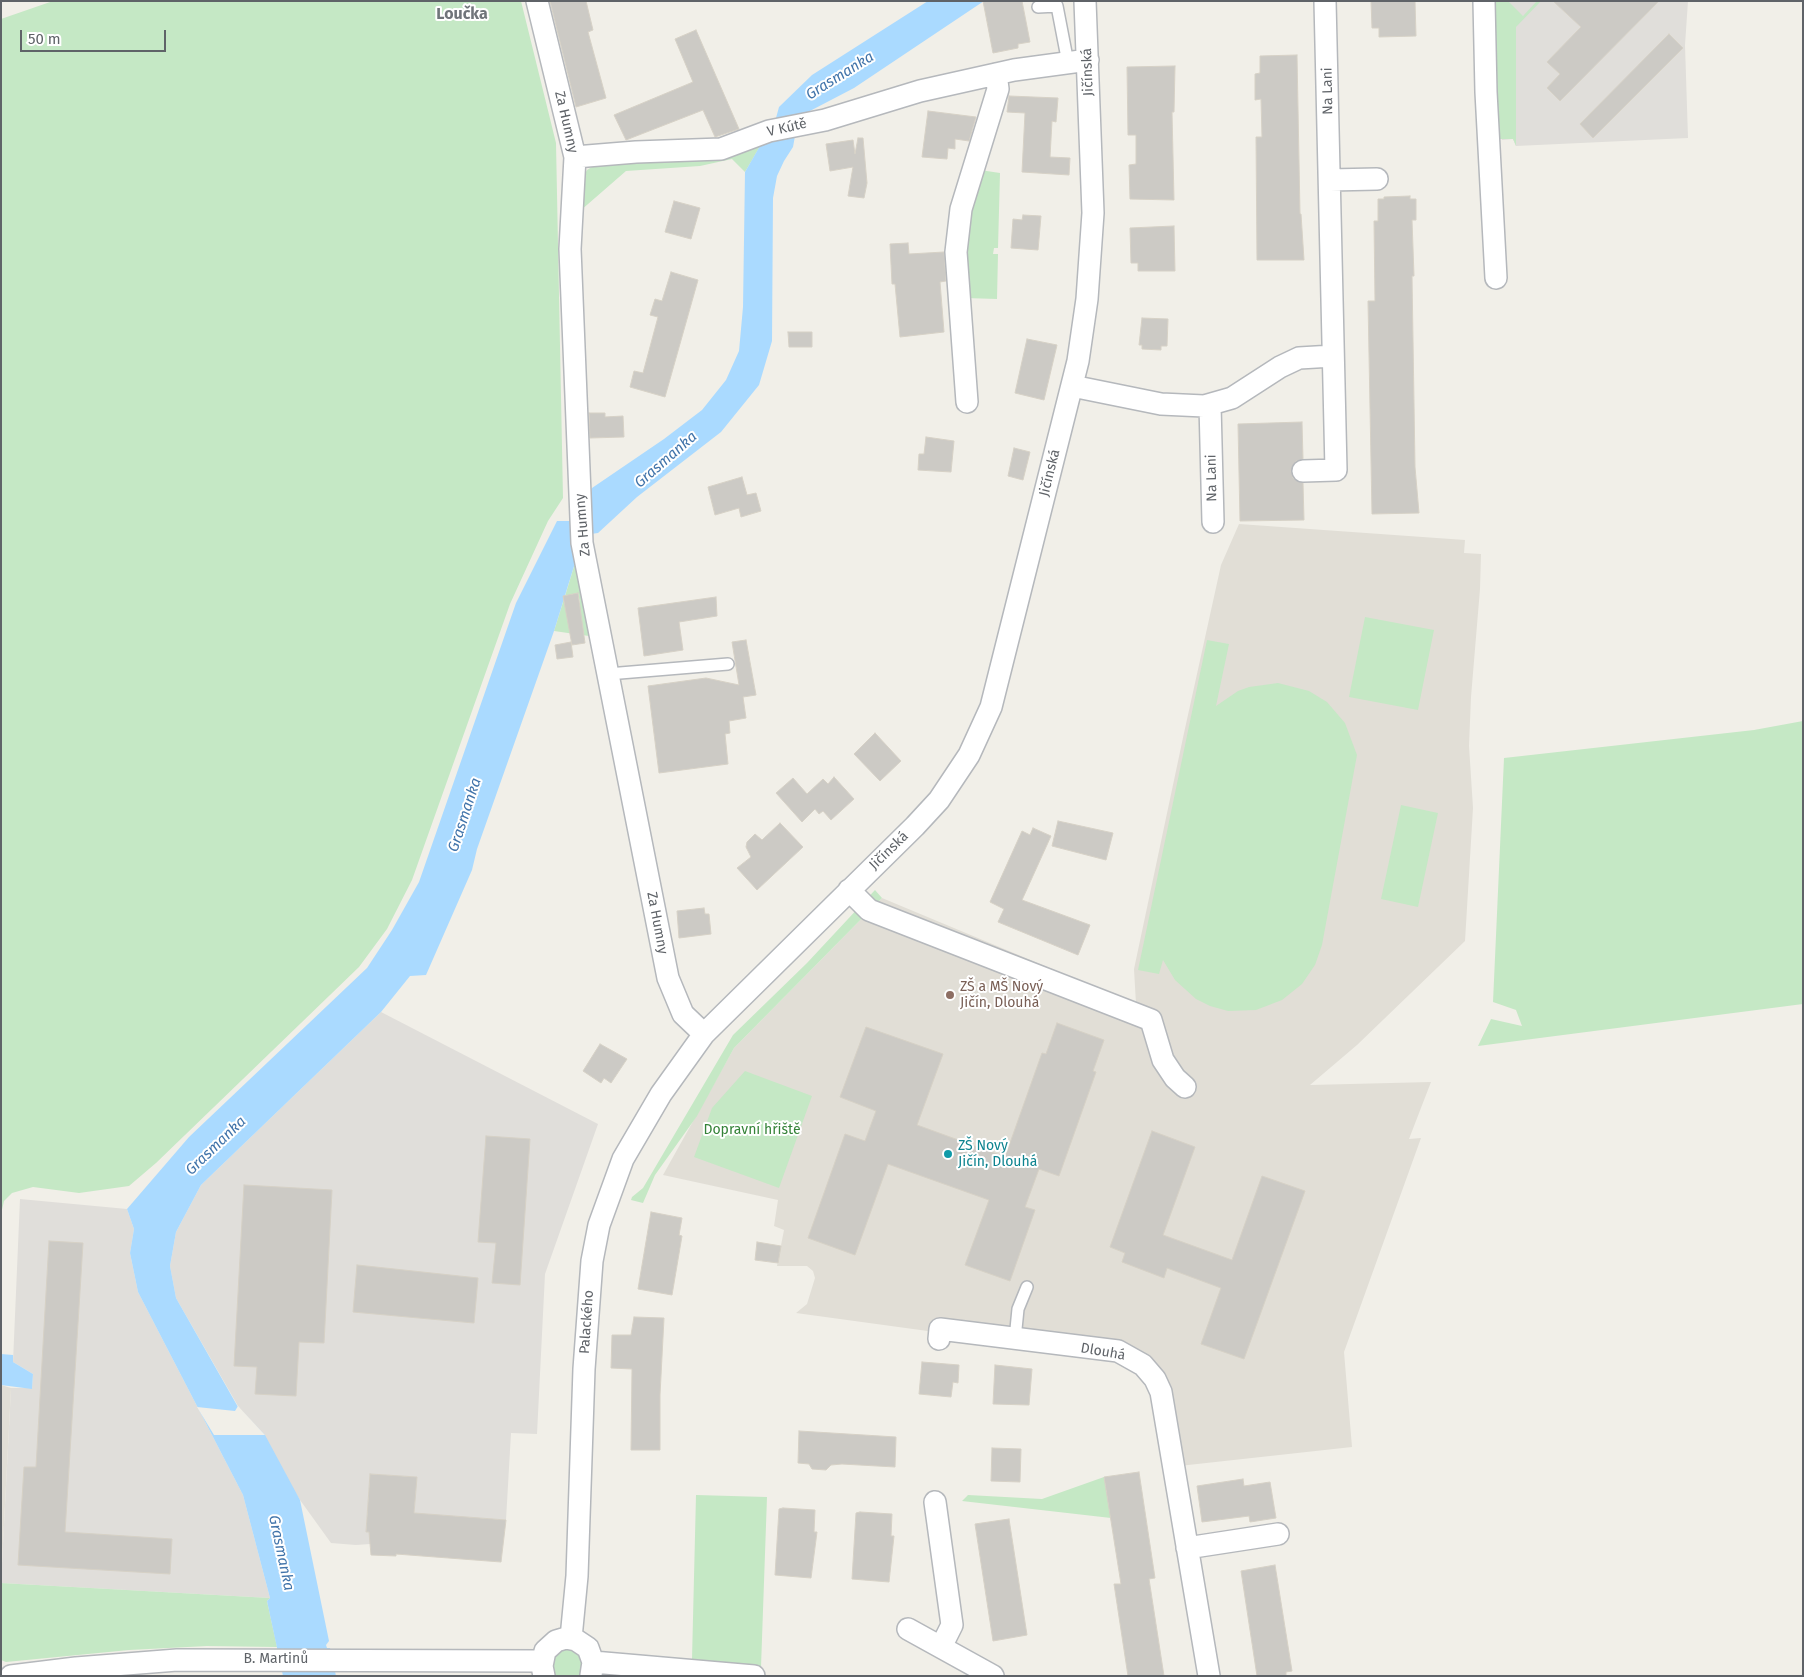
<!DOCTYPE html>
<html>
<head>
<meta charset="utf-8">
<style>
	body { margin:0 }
	#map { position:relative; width:1804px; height:1677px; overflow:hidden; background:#f1efe8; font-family:"Fira Sans",sans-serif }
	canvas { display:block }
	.frame { position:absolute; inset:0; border:2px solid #5f6368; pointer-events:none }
	.scale { position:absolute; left:20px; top:30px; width:146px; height:22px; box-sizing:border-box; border:2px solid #5f6368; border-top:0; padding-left:6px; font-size:15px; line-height:18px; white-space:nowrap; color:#5f6368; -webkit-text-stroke:4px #fff; paint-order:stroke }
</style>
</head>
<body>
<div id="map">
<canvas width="1804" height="1677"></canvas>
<div class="frame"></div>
<div class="scale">50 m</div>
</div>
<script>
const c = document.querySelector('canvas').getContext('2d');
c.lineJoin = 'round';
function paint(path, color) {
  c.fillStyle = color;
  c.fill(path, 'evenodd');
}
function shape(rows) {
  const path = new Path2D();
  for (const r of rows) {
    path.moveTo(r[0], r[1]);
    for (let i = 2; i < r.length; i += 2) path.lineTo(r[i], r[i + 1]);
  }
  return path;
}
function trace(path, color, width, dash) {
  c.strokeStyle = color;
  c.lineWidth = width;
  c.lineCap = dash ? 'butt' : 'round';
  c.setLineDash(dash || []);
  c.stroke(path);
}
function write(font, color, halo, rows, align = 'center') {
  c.font = font + ' "Fira Sans",sans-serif';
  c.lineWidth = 4;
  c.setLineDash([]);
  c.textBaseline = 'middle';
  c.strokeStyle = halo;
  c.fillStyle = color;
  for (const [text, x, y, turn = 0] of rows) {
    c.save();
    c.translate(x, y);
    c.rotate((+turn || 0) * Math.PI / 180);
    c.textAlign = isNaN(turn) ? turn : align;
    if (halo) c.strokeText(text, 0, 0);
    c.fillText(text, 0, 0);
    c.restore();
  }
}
paint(shape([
	[1492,1,1688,1,1685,45,1688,138,1516,146,1513,139,1502,140,1497,126,1499,124,1496,105],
	[381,1012,598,1124,545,1274,537,1434,511,1433,506,1520,414,1514,416,1477,370,1474,366,1531,370,1532,370,1544,356,1545,331,1543,300,1500,238,1406,176,1298,170,1266,176,1232,201,1185],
	[20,1199,127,1209,134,1229,130,1253,138,1292,243,1495,270,1598,1,1583,11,1388,32,1388,33,1374,13,1362]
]), '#e0deda');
paint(shape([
	[1239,524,1465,540,1464,553,1481,554,1480,589,1471,697,1469,746,1473,808,1465,941,1357,1045,1310,1085,1431,1082,1409,1139,1421,1138,1344,1352,1352,1447,1179,1466,1147,1361,796,1313,807,1304,815,1278,813,1271,807,1266,777,1266,784,1230,774,1226,778,1200,663,1175,734,1048,882,898,1136,1004,1134,969,1184,733,1221,565],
	[1,1385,11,1388,1,1582]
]), '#e1ded6');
paint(shape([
	[53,1,521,1,556,143,563,498,548,521,510,604,412,880,387,929,359,967,156,1163,129,1186,79,1193,33,1187,12,1193,4,1201,1,1214,1,19],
	[1493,1,1508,1,1523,16,1537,1,1541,1,1516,27,1516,146,1513,139,1499,139],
	[762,143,745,172,732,159,700,166,626,171,580,211,580,183,587,170,595,165],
	[980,170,1000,173,998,248,994,248,993,254,998,254,997,299,965,298,965,253,969,212],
	[575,563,589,636,554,631,564,599,565,606,580,603,578,593,565,596],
	[1365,617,1434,630,1418,710,1349,697],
	[1207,640,1229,644,1216,706,1238,691,1249,687,1278,683,1309,691,1327,702,1345,723,1357,755,1322,945,1315,965,1302,984,1282,1000,1256,1010,1228,1011,1210,1006,1196,999,1175,980,1163,960,1159,974,1138,970],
	[1803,721,1803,1004,1478,1046,1491,1019,1522,1026,1516,1010,1493,1002,1504,758,1754,730],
	[1401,805,1438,813,1418,907,1381,899],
	[875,890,882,898,734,1048,697,1116,655,1175,643,1203,631,1200,632,1197,643,1188,733,1035,807,963],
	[745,1071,812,1096,779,1188,694,1157,712,1108],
	[1104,1477,1111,1518,962,1501,968,1495,1042,1499],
	[696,1495,767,1497,761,1667,692,1659],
	[1,1583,270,1598,267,1601,277,1647,207,1646,129,1650,6,1662,1,1660],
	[573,1648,583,1657,582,1672,579,1676,555,1676,550,1665,557,1650]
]), '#c5e8c5');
paint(shape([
	[928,1,984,1,854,88,808,112,795,136,793,147,784,161,777,176,773,198,772,341,759,385,721,432,637,497,598,533,591,534,574,553,575,563,554,631,477,849,472,870,426,975,410,976,381,1012,201,1185,176,1232,170,1266,176,1298,238,1407,265,1435,300,1500,329,1641,326,1645,327,1648,330,1648,336,1676,283,1676,267,1601,270,1598,243,1495,138,1292,130,1253,134,1229,127,1209,189,1137,367,968,392,930,419,882,516,603,557,521,571,521,589,502,592,488,664,439,702,410,726,380,739,351,743,307,745,172,776,118,779,107,812,75],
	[1,1354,13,1355,13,1362,33,1374,32,1389,1,1385]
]), '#aadaff');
paint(shape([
	[238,1406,265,1435,214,1435,197,1407,235,1411]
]), '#f1efe8');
const building = shape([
	[550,1,586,1,593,30,588,32,606,98,576,107,550,1],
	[983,1,1022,1,1030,42,1018,44,1018,48,993,53,983,1],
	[1371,1,1415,1,1416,36,1379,37,1379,28,1372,28,1371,1],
	[1553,1,1659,1,1560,101,1547,88,1560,74,1547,62,1581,27,1553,1],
	[696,30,739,129,715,137,703,110,626,140,614,115,693,82,675,39,696,30],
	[1669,34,1683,48,1593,138,1580,124,1669,34],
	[1297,55,1300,214,1301,214,1304,260,1257,260,1256,137,1262,137,1261,99,1255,100,1255,74,1260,73,1260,56,1297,55],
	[1175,66,1174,112,1172,112,1174,200,1130,199,1129,165,1136,164,1136,135,1128,135,1127,67,1175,66],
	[1009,96,1058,98,1056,122,1052,121,1050,157,1070,158,1069,175,1022,172,1025,113,1007,112,1009,96],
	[928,111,976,117,969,141,955,139,955,149,948,148,947,159,922,157,928,111],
	[858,138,863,138,867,183,864,198,848,196,853,167,830,171,826,144,853,140,855,154,858,138],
	[1410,196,1410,199,1416,199,1416,220,1412,220,1414,276,1412,276,1415,467,1419,513,1372,514,1368,301,1375,301,1374,221,1378,221,1378,199,1384,199,1384,197,1410,196],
	[674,201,700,208,691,239,665,232,674,201],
	[1023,215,1041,216,1038,250,1011,248,1013,219,1022,220,1023,215],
	[1174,226,1175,271,1138,271,1138,263,1131,263,1130,228,1174,226],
	[908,243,909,254,944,252,946,281,940,282,944,332,900,337,895,284,892,284,890,244,908,243],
	[671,272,698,280,665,397,630,387,634,371,643,373,658,317,650,315,655,299,662,301,671,272],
	[1142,318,1168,319,1167,346,1161,346,1161,350,1142,349,1142,345,1139,345,1142,318],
	[788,332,812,332,812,347,789,347,788,332],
	[1027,339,1057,345,1044,400,1015,393,1027,339],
	[589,413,605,413,605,417,623,416,624,437,590,438,589,413],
	[1302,422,1303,459,1296,461,1291,471,1293,478,1303,483,1304,520,1240,521,1238,424,1302,422],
	[926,437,954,441,951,472,918,470,919,454,924,454,926,437],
	[1014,448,1030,452,1023,480,1008,476,1014,448],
	[742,477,747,495,756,493,761,511,741,517,739,508,715,515,708,487,742,477],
	[578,593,585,643,572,645,563,596,578,593],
	[716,597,717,616,679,622,683,650,644,656,638,608,716,597],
	[746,640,756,695,743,697,746,718,729,721,730,733,725,734,728,764,659,773,648,686,706,678,739,685,732,642,746,640],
	[571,642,573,657,557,659,555,645,571,642],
	[875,733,901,761,880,781,854,754,875,733],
	[834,777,854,799,831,820,823,811,819,814,815,809,802,822,776,793,793,778,807,794,823,779,828,784,834,777],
	[1058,821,1113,833,1106,860,1052,846,1058,821],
	[780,823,803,847,757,890,737,868,751,857,746,847,747,842,755,834,762,840,780,823],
	[1033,828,1051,836,1022,900,1090,925,1078,955,998,922,1004,909,990,902,1022,831,1030,835,1033,828],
	[704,908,705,914,709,914,711,934,679,938,677,911,704,908],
	[1057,1023,1104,1040,1093,1071,1096,1072,1059,1176,1039,1169,1025,1207,1035,1210,1010,1281,965,1265,989,1200,888,1164,855,1255,808,1238,845,1134,865,1141,876,1111,840,1097,866,1027,943,1054,917,1125,1005,1157,1042,1053,1046,1054,1057,1023],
	[600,1044,627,1059,611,1083,604,1078,601,1083,583,1071,600,1044],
	[1152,1131,1195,1147,1163,1235,1232,1260,1262,1176,1305,1191,1244,1359,1201,1344,1221,1288,1167,1268,1164,1278,1122,1262,1125,1253,1110,1247,1152,1131],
	[486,1136,530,1139,520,1285,492,1283,496,1243,478,1242,486,1136],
	[244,1185,332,1190,324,1343,299,1342,296,1396,255,1394,257,1367,234,1366,244,1185],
	[651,1212,682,1218,679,1235,682,1236,672,1295,638,1289,651,1212],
	[49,1241,83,1243,65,1532,172,1539,170,1574,18,1565,24,1467,36,1467,49,1241],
	[757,1242,781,1246,778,1263,755,1260,757,1242],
	[357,1265,478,1278,474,1323,353,1312,357,1265],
	[634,1317,664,1318,660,1395,660,1450,631,1450,632,1369,611,1368,612,1335,631,1335,634,1317],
	[922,1362,959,1365,958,1383,953,1382,951,1397,919,1394,922,1362],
	[995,1365,1032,1369,1029,1405,993,1404,995,1365],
	[799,1431,896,1437,895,1467,842,1464,831,1465,826,1470,812,1469,809,1464,798,1463,799,1431],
	[992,1448,1021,1449,1020,1482,991,1481,992,1448],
	[1139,1472,1155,1578,1149,1579,1164,1676,1128,1676,1114,1584,1121,1584,1104,1477,1139,1472],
	[370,1474,417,1477,414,1513,506,1520,501,1562,396,1554,396,1556,371,1555,369,1532,366,1532,370,1474],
	[1243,1479,1244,1486,1270,1482,1276,1518,1250,1522,1249,1516,1202,1522,1197,1486,1243,1479],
	[783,1508,815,1510,814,1532,817,1532,811,1578,775,1575,779,1509,783,1508],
	[860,1512,892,1514,891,1536,894,1536,889,1582,852,1579,856,1513,860,1512],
	[1009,1519,1027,1635,993,1641,975,1524,1009,1519],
	[1275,1565,1292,1671,1286,1672,1286,1676,1257,1676,1241,1571,1275,1565]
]);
paint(building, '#cccac5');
trace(building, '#d6d1c6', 1);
const lane = shape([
	[1038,7,1057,6,1068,63],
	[608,674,728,664],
	[1015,1339,1018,1309,1027,1287]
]);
const street = shape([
	[537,1,575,157,570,249,582,543,668,978,683,1014,704,1034],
	[1484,1,1486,92,1496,278],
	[575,157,636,152,721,149,769,131,825,120,920,91,1014,70,1088,60],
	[1330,180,1377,179],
	[1072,386,1161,404,1204,406,1232,398,1280,367,1299,358,1333,356],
	[967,402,956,252,961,209,998,89,996,74],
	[1210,405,1213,522],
	[1303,471,1336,470,1325,1],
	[849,890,869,910,1151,1020,1163,1060,1175,1078,1185,1087],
	[939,1339,940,1329,1118,1351,1143,1365,1155,1379,1161,1392,1209,1676],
	[935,1502,952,1625,941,1647],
	[1187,1548,1278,1534],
	[908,1629,993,1676],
	[571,1638,577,1576,584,1369,592,1261,599,1225,623,1159,661,1094,704,1034,915,826,939,800,969,755,991,707,1078,361,1087,299,1093,213,1085,1],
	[593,1662,754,1676],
	[11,1676,76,1668,177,1660,542,1661],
	[544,1676,542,1666,545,1651,556,1641,566,1638,576,1640,588,1648,593,1662,591,1675]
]);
trace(lane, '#b5b8bc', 14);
trace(street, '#b5b8bc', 24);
trace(lane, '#fff', 11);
trace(street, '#fff', 21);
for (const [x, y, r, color] of [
	[950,995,5,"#8d6e63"],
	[948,1154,5,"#0f9aa8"]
]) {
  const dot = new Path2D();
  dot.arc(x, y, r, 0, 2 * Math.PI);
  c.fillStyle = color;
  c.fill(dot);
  trace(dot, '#fff', 2);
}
write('14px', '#5f6368', '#fff', [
	["Jičínská",1088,72,-92],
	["Na Lani",1328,91,-91],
	["Za Humny",566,122,77],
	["V Kútě",787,128,-13],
	["Jičínská",1050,473,-76],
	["Na Lani",1212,478,-91],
	["Za Humny",583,525,-95],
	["Jičínská",889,851,-44],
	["Za Humny",657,923,79],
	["Palackého",587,1322,-86],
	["Dlouhá",1103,1352,10],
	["B. Martinů",276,1659]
]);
write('14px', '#785e54', '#fff', [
	["ZŠ a MŠ Nový",960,987],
	["Jičín, Dlouhá",960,1003]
], 'left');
write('14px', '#348238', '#fff', [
	["Dopravní hřiště",752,1130]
]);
write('14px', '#0d838f', '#fff', [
	["ZŠ Nový",958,1146],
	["Jičín, Dlouhá",958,1162]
], 'left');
write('italic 15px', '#4174aa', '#fff', [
	["Grasmanka",840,76,-32],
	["Grasmanka",666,460,-41],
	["Grasmanka",465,815,-72],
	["Grasmanka",216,1146,-44],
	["Grasmanka",281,1553,78]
]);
write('bold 16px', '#70757a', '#fff', [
	["Loučka",462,15]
]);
</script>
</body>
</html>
